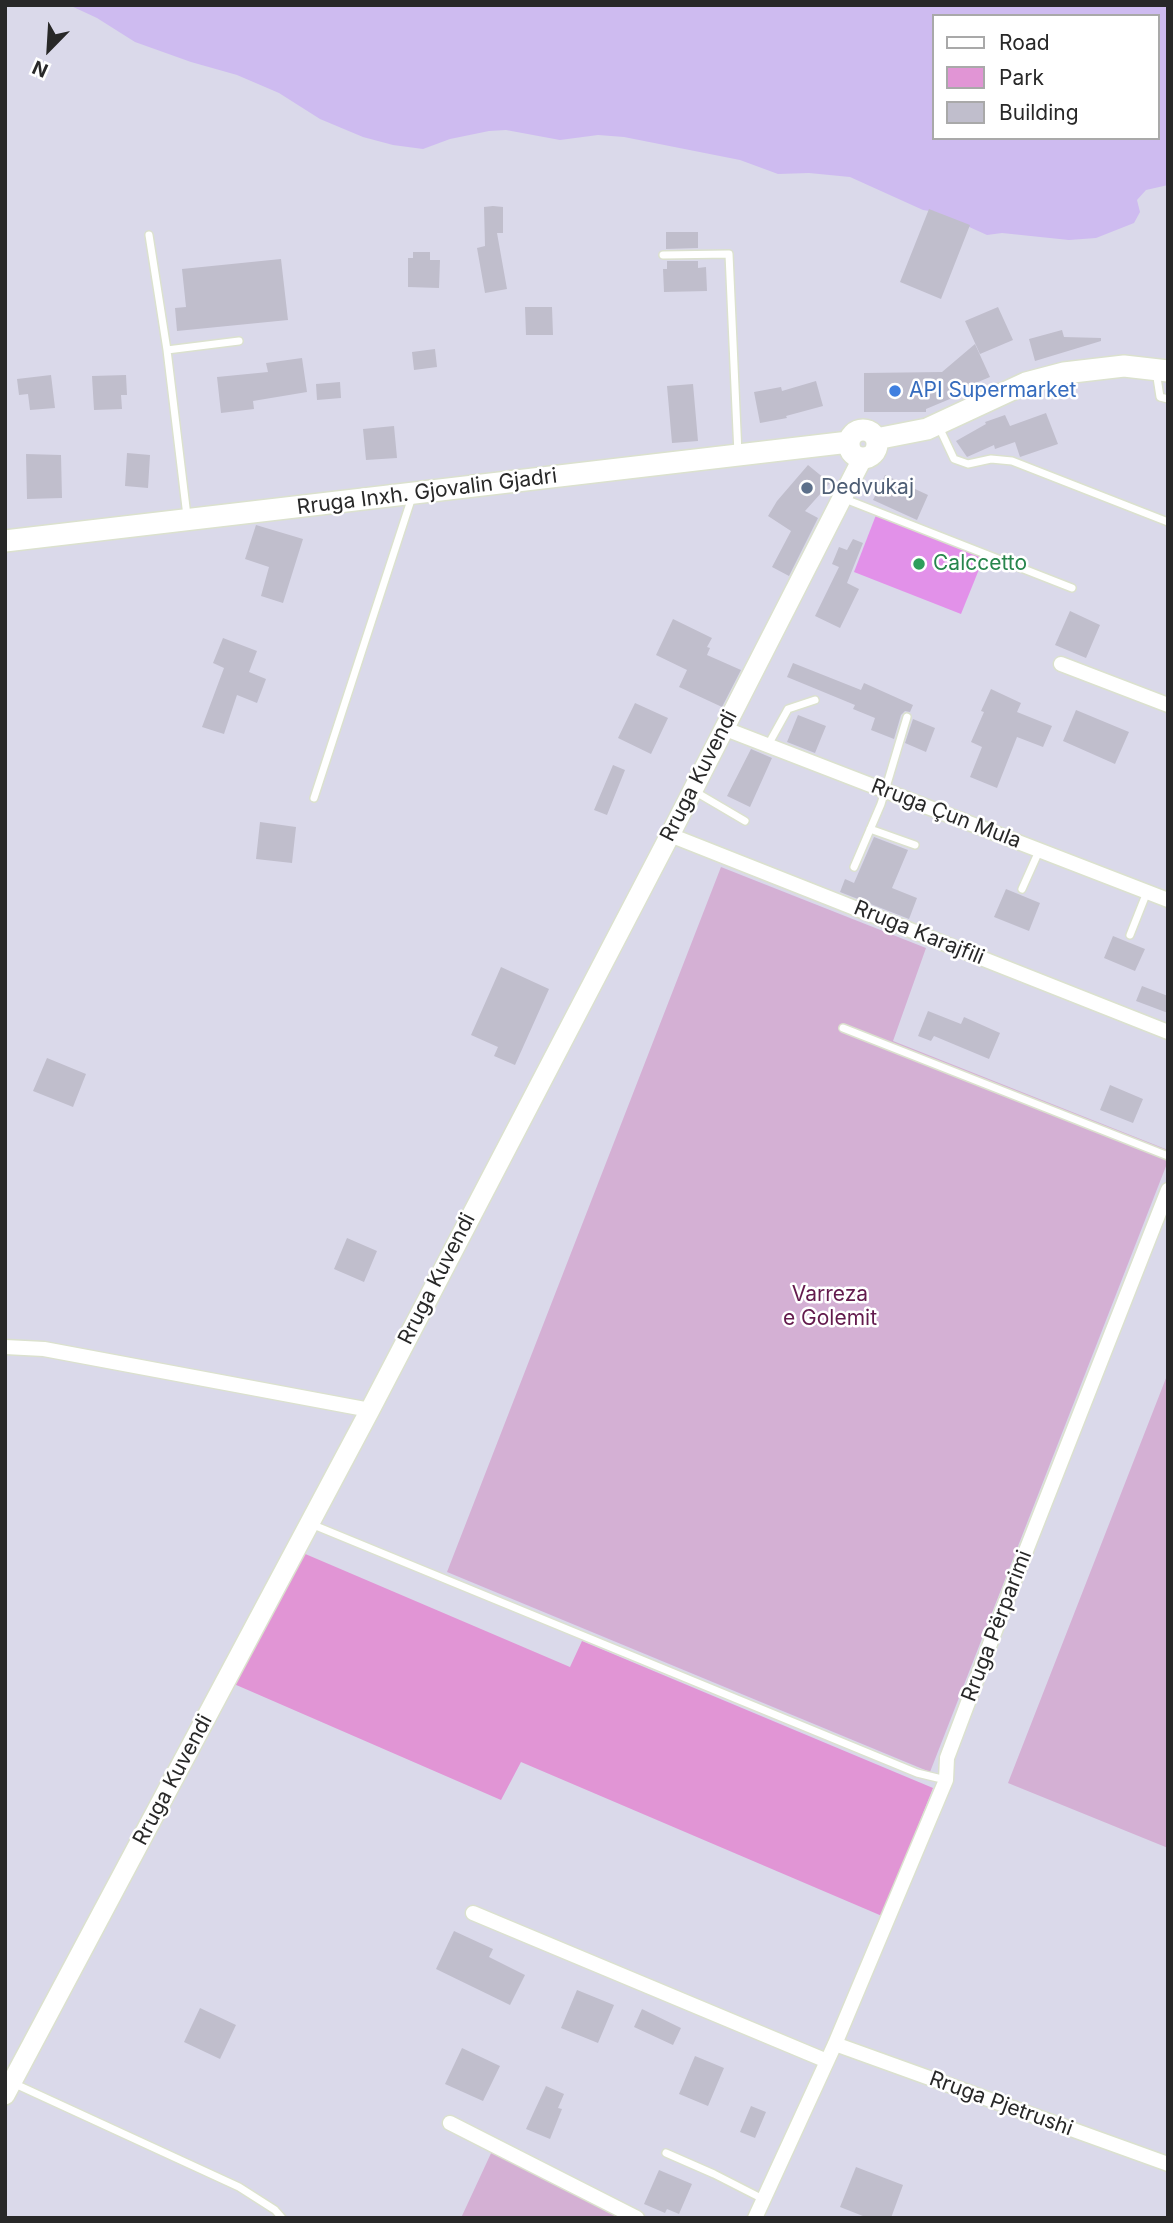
<!DOCTYPE html>
<html>
<head>
<meta charset="utf-8">
<style>
	body { margin:0 }
	#map { position:relative; width:1173px; height:2223px; overflow:hidden; background:#dad9ea; font-family:Inter,sans-serif }
	canvas { display:block }
	.frame { position:absolute; inset:0; border:7px solid #282828; pointer-events:none }
	.legend { position:absolute; left:932px; top:14px; width:228px; height:126px; box-sizing:border-box; background:#fff; border:2px solid #a9a9a9; margin:0; padding:9px 12px; list-style:none; font-size:21px; color:#282828 }
	.legend li { display:flex; align-items:center; gap:14px; height:35px }
	.legend b { width:35px; border:2px solid #a9a9a9 }
	.north { position:absolute; left:14px; top:14px; width:70px; height:70px; -webkit-text-stroke:5px #fff; paint-order:stroke; rotate:204deg; font-size:19px; font-weight:700; line-height:28px; text-align:center; color:#282828 }
	.north::after { content:''; display:block; margin:auto; width:24px; height:32px; background:#282828; clip-path:polygon(50% 0,100% 100%,50% 72%,0 100%) }
</style>
</head>
<body>
<div id="map">
<canvas width="1173" height="2223"></canvas>
<div class="frame"></div>
<ul class="legend">
<li><b style="height:9px;background:#fff"></b>Road</li>
<li><b style="height:19px;background:#e195d5"></b>Park</li>
<li><b style="height:19px;background:#c0becc"></b>Building</li>
</ul>
<div class="north">N</div>
</div>
<script>
const c = document.querySelector('canvas').getContext('2d');
c.lineJoin = 'round';
function paint(path, color) {
  c.fillStyle = color;
  c.fill(path, 'evenodd');
}
function shape(rows) {
  const path = new Path2D();
  for (const r of rows) {
    if (r.length === 3) {
      path.moveTo(r[0] + r[2], r[1]);
      path.arc(r[0], r[1], r[2], 0, 2 * Math.PI);
      continue;
    }
    path.moveTo(r[0], r[1]);
    for (let i = 2; i < r.length; i += 2) path.lineTo(r[i], r[i + 1]);
  }
  return path;
}
function trace(path, color, width, dash) {
  c.strokeStyle = color;
  c.lineWidth = width;
  c.lineCap = dash ? 'butt' : 'round';
  c.setLineDash(dash || []);
  c.stroke(path);
}
function write(font, color, halo, rows, align = 'center') {
  c.font = font + ' Inter,sans-serif';
  c.lineWidth = 5;
  c.setLineDash([]);
  c.textBaseline = 'middle';
  c.strokeStyle = halo;
  c.fillStyle = color;
  for (const [text, x, y, turn = 0] of rows) {
    c.save();
    c.translate(x, y);
    c.rotate((+turn || 0) * Math.PI / 180);
    c.textAlign = isNaN(turn) ? turn : align;
    if (halo) c.strokeText(text, 0, 0);
    c.fillText(text, 0, 0);
    c.restore();
  }
}
paint(shape([
	[303,1553,570,1667,582,1641,933,1788,882,1916,521,1762,501,1800,234,1684]
]), '#e195d5');
paint(shape([
	[69,5,1168,5,1168,185,1146,190,1137,200,1140,212,1134,223,1096,238,1069,240,1002,233,987,235,936,212,923,210,850,177,809,173,778,174,740,160,624,137,598,135,560,140,506,130,489,131,450,139,423,149,393,145,363,137,320,119,279,93,237,75,191,62,135,42,97,18],
	[933,16,1157,16,1157,138,933,138]
]), '#cebbf0');
paint(shape([
	[721,867,926,948,893,1041,1168,1150,1168,1161,930,1772,447,1572],
	[1168,1373,1168,1848,1008,1783],
	[493,2149,627,2218,461,2218]
]), '#d4b0d4');
paint(shape([
	[876,515,984,557,961,614,854,572]
]), '#e291e9');
paint(shape([
	[493,206,503,207,503,233,497,233,507,289,485,293,477,248,485,246,484,207],
	[929,209,970,225,941,299,900,282],
	[666,232,698,232,698,248,666,249],
	[413,252,430,252,430,260,440,260,439,288,408,287,408,258,413,258],
	[281,259,288,320,177,331,175,308,186,307,182,269],
	[667,261,698,261,698,268,706,267,707,291,664,292,663,269,667,269],
	[525,307,552,307,553,335,526,335],
	[998,307,1013,340,980,354,965,321],
	[1062,330,1064,337,1101,338,1101,341,1035,361,1029,339],
	[975,344,990,377,966,387,969,391,926,409,926,412,864,412,864,373,942,372],
	[435,349,437,367,414,370,412,352],
	[302,358,307,392,253,401,254,409,221,413,217,377,268,372,266,363],
	[51,375,55,408,30,410,28,394,19,395,17,379],
	[126,375,127,395,121,395,122,409,94,410,92,376],
	[816,381,823,406,786,416,787,418,760,423,754,392,781,387,782,391],
	[340,382,341,398,317,400,316,384],
	[693,384,698,441,672,443,667,386],
	[1046,413,1058,444,1020,457,1015,442,995,449,994,445,967,457,956,441,986,424,985,422,1005,415,1010,426],
	[394,426,397,458,366,460,363,429],
	[127,453,150,455,148,488,125,486],
	[26,454,61,455,62,498,27,499],
	[808,465,830,483,805,511,818,518,789,576,772,567,791,531,768,516,777,501],
	[885,475,928,495,917,520,873,500],
	[256,525,303,539,283,603,261,596,269,567,245,559],
	[853,539,863,543,847,583,859,589,840,628,815,616,839,567,832,564,839,547,847,550],
	[1070,611,1100,625,1086,658,1055,645],
	[673,619,712,638,707,647,710,648,707,655,741,670,722,707,679,687,687,670,656,655],
	[223,638,257,651,249,672,266,679,257,703,237,695,224,734,202,727,224,668,213,663],
	[793,663,861,690,864,683,913,705,910,712,905,711,901,715,894,739,871,730,875,718,853,709,855,705,787,677],
	[991,689,1021,703,1017,712,1052,726,1043,747,1017,737,997,788,970,777,982,747,971,742,984,712,981,711],
	[635,703,668,718,651,754,618,738],
	[1076,710,1129,732,1115,764,1063,741],
	[798,715,826,726,815,753,787,742],
	[913,719,935,728,926,752,905,743],
	[751,749,772,758,750,807,727,796],
	[613,765,625,770,607,815,594,810],
	[260,822,296,827,292,863,256,859],
	[874,837,908,850,892,888,917,898,909,919,840,892,845,879,854,883],
	[1006,889,1040,903,1029,931,994,917],
	[1113,936,1145,949,1135,971,1104,958],
	[501,967,549,989,515,1065,494,1056,498,1047,471,1035],
	[1142,986,1168,996,1168,1013,1136,1001],
	[928,1011,961,1024,964,1017,1000,1033,989,1059,934,1036,931,1041,918,1036],
	[47,1058,86,1074,73,1107,33,1091],
	[1110,1085,1143,1099,1133,1123,1100,1110],
	[347,1238,377,1251,364,1282,334,1269],
	[454,1931,493,1949,489,1957,525,1975,510,2005,436,1969],
	[577,1990,614,2005,598,2043,561,2028],
	[200,2008,236,2025,220,2059,184,2042],
	[642,2009,681,2028,673,2045,634,2027],
	[462,2048,500,2066,483,2101,445,2084],
	[695,2056,724,2068,708,2106,679,2094],
	[546,2086,564,2094,558,2108,562,2109,550,2139,526,2129],
	[751,2106,766,2112,755,2138,740,2132],
	[856,2167,903,2185,891,2218,868,2218,840,2207],
	[659,2170,692,2184,679,2214,667,2209,665,2213,644,2204]
]), '#c0becc');
const service = shape([
	[149,235,167,350,187,516],
	[663,255,729,254,738,454],
	[167,350,239,341],
	[1156,371,1160,397,1168,399],
	[939,427,954,459,968,464,991,459,1012,461,1168,522],
	[845,499,1072,588],
	[768,745,788,709,815,700],
	[694,791,745,821],
	[314,798,412,497],
	[870,829,915,845],
	[854,867,881,804,907,717],
	[1022,889,1039,851],
	[1130,935,1147,892],
	[843,1028,1168,1156],
	[311,1524,917,1773,946,1780],
	[13,2083,239,2187,275,2210,282,2218],
	[666,2153,714,2174,763,2199]
]);
const minor = shape([
	[1061,664,1168,705],
	[723,728,1168,900],
	[670,835,1168,1032],
	[5,1347,44,1349,370,1410],
	[473,1913,827,2061],
	[835,2044,1168,2164],
	[450,2123,637,2218],
	[755,2218,835,2044,946,1780,947,1758,1007,1599,1168,1190]
]);
const tertiary = shape([
	[5,2095,370,1410,670,835,862,459]
]);
const secondary = shape([
	[863,444,14],
	[876,439,927,429,1026,383,1064,373,1124,366,1168,371],
	[5,541,849,442]
]);
trace(service, '#dbe1ce', 10);
trace(minor, '#dbe1ce', 17);
trace(tertiary, '#dbe1ce', 22);
trace(secondary, '#dbe1ce', 24);
trace(service, '#fff', 7);
trace(minor, '#fff', 14);
trace(tertiary, '#fff', 19);
trace(secondary, '#fff', 21);
for (const [x, y, r, color] of [
	[895,391,7,"#3f7fe0"],
	[807,488,7,"#5c6f8a"],
	[919,564,7,"#2e9e5b"]
]) {
  const dot = new Path2D();
  dot.arc(x, y, r, 0, 2 * Math.PI);
  c.fillStyle = color;
  c.fill(dot);
  trace(dot, '#fff', 2.5);
}
write('21px', '#366cbe', '#fff', [
	["API Supermarket",909,391]
], 'left');
write('21px', '#4e5e75', '#fff', [
	["Dedvukaj",821,488]
], 'left');
write('21px', '#282828', '#fff', [
	["Rruga Inxh. Gjovalin Gjadri",427,492,-7],
	["Rruga Kuvendi",699,776,-63],
	["Rruga Çun Mula",946,814,21],
	["Rruga Karajfili",919,933,22],
	["Rruga Kuvendi",437,1279,-63],
	["Rruga Përparimi",997,1626,-69],
	["Rruga Kuvendi",173,1780,-62],
	["Rruga Pjetrushi",1001,2104,20]
]);
write('21px', '#27864d', '#fff', [
	["Calccetto",933,564]
], 'left');
write('21px', '#631a4d', '#fff', [
	["Varreza",830,1295],
	["e Golemit",830,1319]
]);
</script>
</body>
</html>
